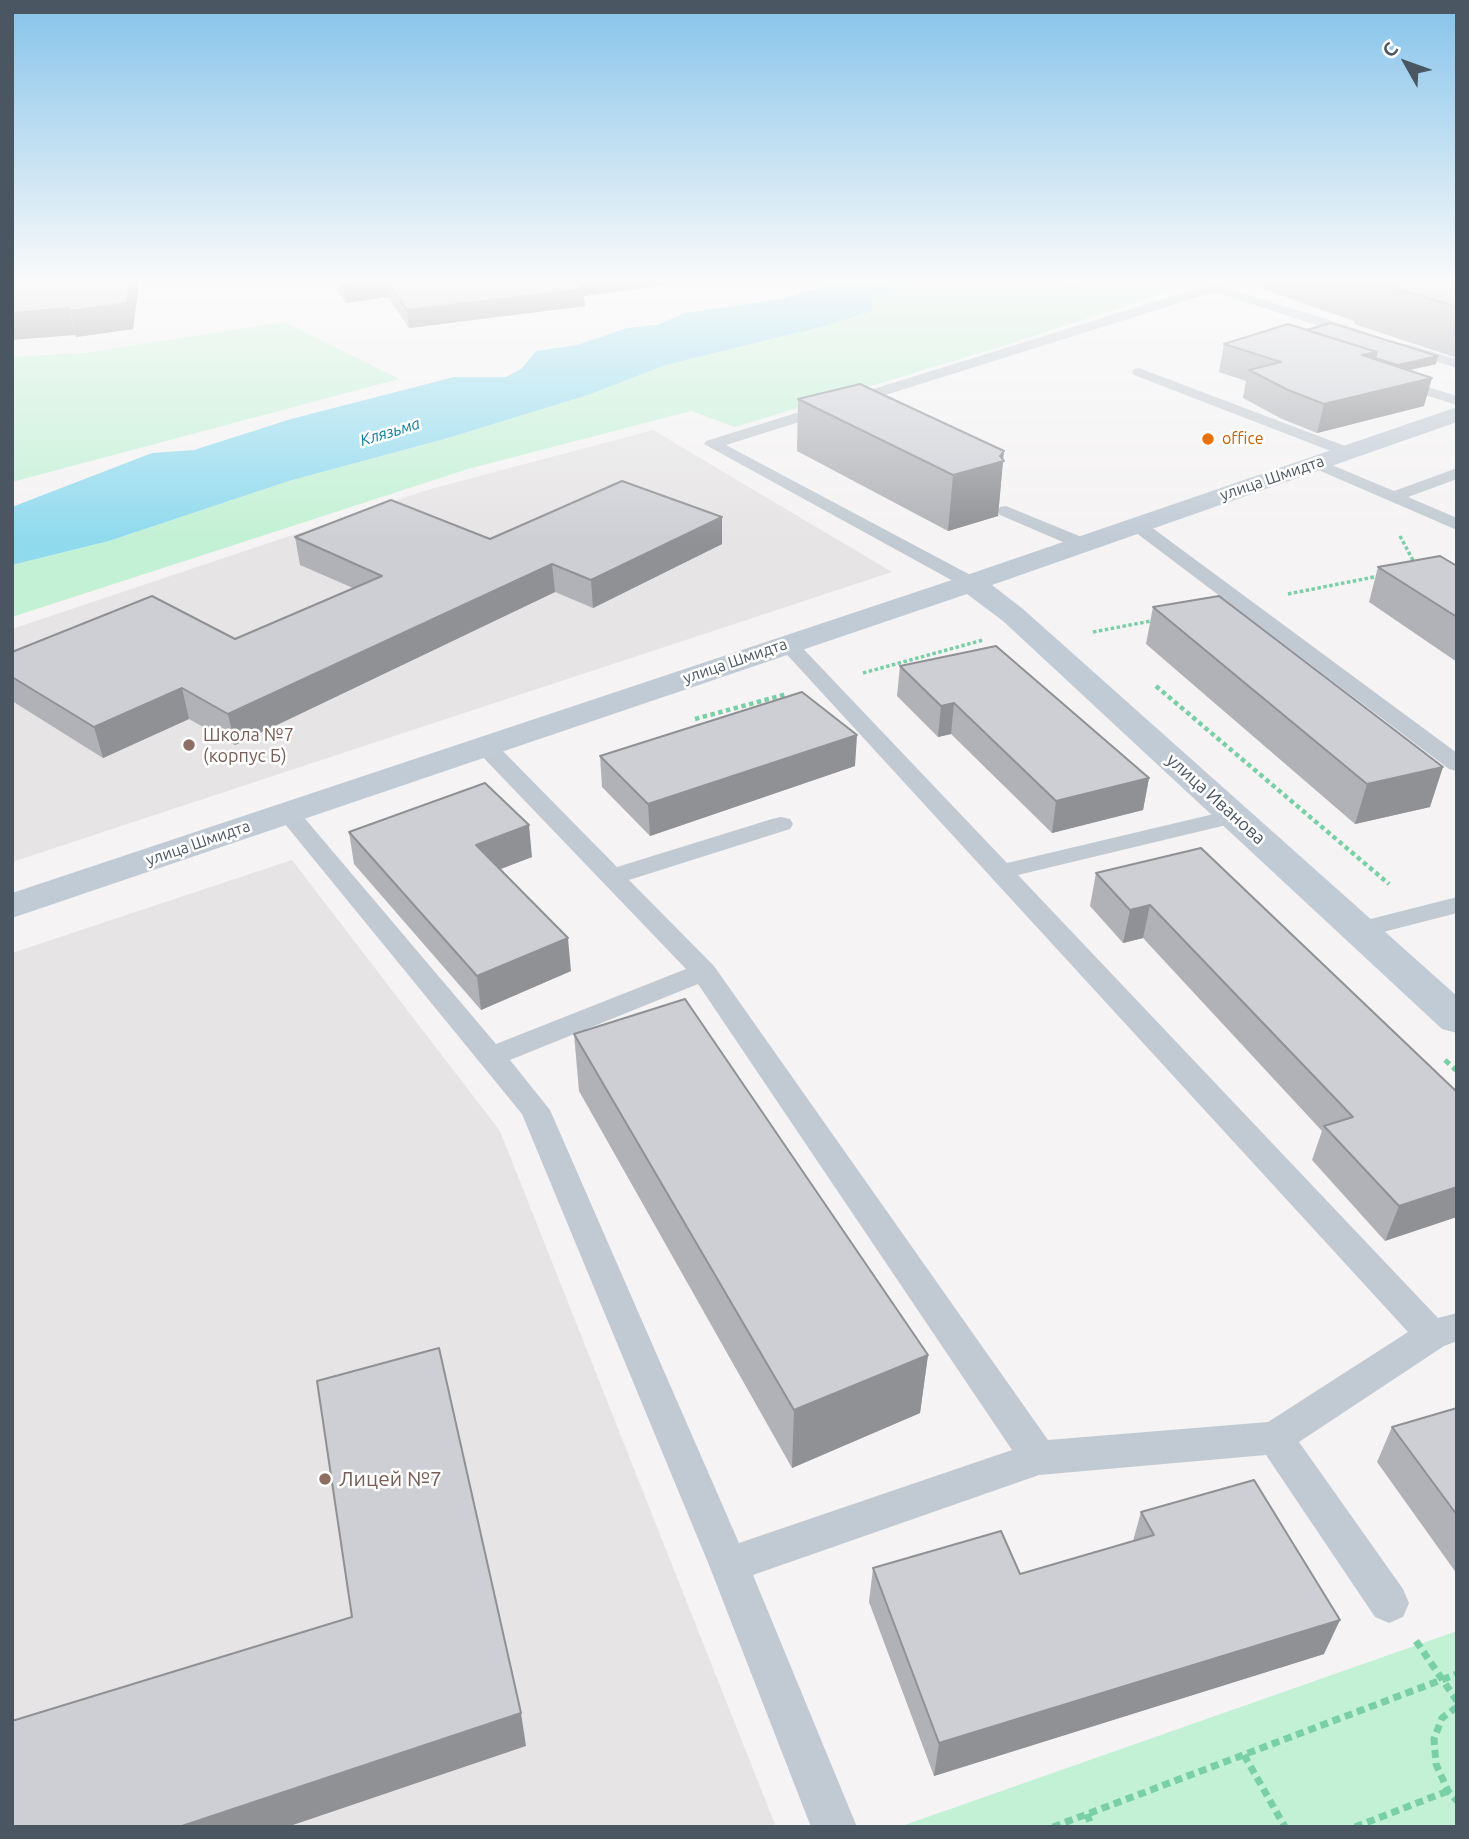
<!DOCTYPE html>
<html>
<head>
<meta charset="utf-8">
<style>
	body { margin:0 }
	#map { position:relative; width:1469px; height:1839px; overflow:hidden; background:#f5f3f3; font-family:Ubuntu,sans-serif }
	canvas { display:block }
	.frame { position:absolute; inset:0; border:14px solid #4a5661; pointer-events:none }
	.north { position:absolute; left:1371px; top:28px; width:70px; height:70px; -webkit-text-stroke:5px #fff; paint-order:stroke; rotate:310deg; font-size:19px; font-weight:700; line-height:28px; text-align:center; color:#4a5661 }
	.north::after { content:''; display:block; margin:auto; width:24px; height:32px; background:#4a5661; clip-path:polygon(50% 0,100% 100%,50% 72%,0 100%) }
</style>
</head>
<body>
<div id="map">
<canvas width="1469" height="1839"></canvas>
<div class="frame"></div>
<div class="north">С</div>
</div>
<script>
const c = document.querySelector('canvas').getContext('2d');
c.lineJoin = 'round';
function paint(path, color) {
  c.fillStyle = color;
  c.fill(path, 'evenodd');
}
function shape(rows) {
  const path = new Path2D();
  for (const r of rows) {
    path.moveTo(r[0], r[1]);
    for (let i = 2; i < r.length; i += 2) path.lineTo(r[i], r[i + 1]);
  }
  return path;
}
function trace(path, color, width, dash) {
  c.strokeStyle = color;
  c.lineWidth = width;
  c.lineCap = dash ? 'butt' : 'round';
  c.setLineDash(dash || []);
  c.stroke(path);
}
function write(font, color, halo, rows, align = 'center') {
  c.font = font + ' Ubuntu,sans-serif';
  c.lineWidth = 5;
  c.setLineDash([]);
  c.textBaseline = 'middle';
  c.strokeStyle = halo;
  c.fillStyle = color;
  for (const [text, x, y, turn = 0] of rows) {
    c.save();
    c.translate(x, y);
    c.rotate((+turn || 0) * Math.PI / 180);
    c.textAlign = isNaN(turn) ? turn : align;
    if (halo) c.strokeText(text, 0, 0);
    c.fillText(text, 0, 0);
    c.restore();
  }
}
paint(shape([
	[653,430,892,572,12,862,12,629,427,490],
	[292,860,500,1131,776,1827,12,1827,12,953]
]), '#e6e4e5');
paint(shape([
	[914,281,1201,281,1003,346,735,427,691,411,468,469,12,617,12,565,109,541,289,481,448,438,588,395,666,365,821,327,895,286],
	[284,322,399,379,12,482,12,357,84,353],
	[1457,1631,1457,1827,899,1827]
]), '#c3f1d5');
paint(shape([
	[829,281,914,281,895,286,872,299,872,311,821,327,666,365,588,395,448,438,289,481,109,541,12,565,12,507,152,453,194,450,291,419,454,377,506,377,521,369,536,351,577,345,627,328,657,325,685,313,782,299,813,290]
]), '#90daee');
trace(shape([
	[1036,281,1092,290]
]), '#7ad0a6', 2.5, [2.5, 2]);
trace(shape([
	[1400,536,1416,566],
	[1288,594,1379,576],
	[1093,632,1156,620],
	[863,673,983,640]
]), '#7ad0a6', 3.5, [3.5, 2.5]);
trace(shape([
	[1156,686,1389,884],
	[695,719,787,694]
]), '#7ad0a6', 4.5, [4.5, 3.5]);
trace(shape([
	[1445,1060,1457,1071]
]), '#7ad0a6', 5, [6, 4.5]);
trace(shape([
	[1416,1641,1457,1701],
	[1457,1707,1442,1718,1434,1739,1436,1764,1448,1791,1457,1801],
	[1244,1755,1285,1827],
	[1087,1814,1092,1827],
	[1053,1827,1457,1674],
	[1355,1827,1448,1791]
]), '#7ad0a6', 7, [8, 5]);
paint(shape([
	[1221,281,1241,281,1227,288,1367,332,1369,335,1367,338,1357,338,1214,292,726,445,978,579,980,583,978,587,964,587,704,444,706,441,1221,281],
	[1406,344,1457,359,1457,368,1401,351,1401,345,1406,344],
	[1139,368,1353,449,1355,452,1347,457,1341,455,1134,375,1132,372,1134,369,1139,368],
	[1395,377,1457,396,1457,405,1390,384,1388,381,1390,378,1395,377],
	[1315,458,1394,491,1457,468,1457,479,1408,497,1457,518,1457,530,1309,466,1307,463,1315,458],
	[1006,506,1089,540,1092,544,1083,549,1077,548,1000,515,997,511,1000,507,1006,506],
	[1137,520,1143,521,1457,753,1457,771,1449,769,1131,529,1128,525,1131,521,1137,520],
	[787,637,794,639,1007,863,1235,809,1243,811,1247,816,1243,821,1018,875,1438,1318,1457,1313,1457,1341,1444,1346,1299,1442,1403,1589,1409,1603,1403,1617,1389,1623,1375,1617,1266,1455,1039,1475,753,1575,857,1827,811,1827,709,1565,522,1114,280,818,276,813,280,808,288,806,296,808,496,1044,686,969,477,751,474,746,477,741,493,741,617,867,772,819,781,817,790,819,793,824,790,829,629,880,714,966,1048,1440,1268,1422,1408,1332,780,647,777,643,780,639,787,637],
	[698,984,1012,1450,739,1543,550,1110,510,1060,698,984],
	[1457,897,1457,913,1360,938,1351,936,1347,930,1351,924,1457,897]
]), '#c1cad2');
paint(shape([
	[1457,407,1457,422,992,585,1023,609,1457,996,1457,1033,1442,1029,1003,621,967,594,12,918,12,893,961,577,1457,407]
]), '#c1cbd6');
paint(shape([
	[12,281,139,281,133,329,76,337,75,335],
	[330,281,693,281,584,296,585,306,409,328,388,297,346,303,339,293,337,282,332,284],
	[1264,281,1457,281,1457,358,1354,324,1354,321,1263,289],
	[1306,330,1436,364,1410,370,1424,406,1317,433,1282,419,1243,398,1246,381,1219,372,1224,344],
	[798,399,1003,460,998,516,948,531,797,451],
	[295,537,490,539,722,544,593,608,555,592,235,745,189,719,103,758,12,701,12,652,235,639,353,588,300,565],
	[1457,566,1457,662,1369,602,1378,567],
	[1153,607,1430,807,1355,824,1146,644],
	[900,666,1149,778,1143,810,1052,833,951,734,938,737,897,696],
	[600,756,855,766,650,836,602,787],
	[349,832,532,857,500,869,571,971,481,1010,354,864],
	[1201,848,1457,1092,1385,1241,1312,1160,1322,1131,1143,938,1123,943,1090,906,1096,873],
	[574,1034,928,1355,920,1413,792,1468,579,1091],
	[1457,1408,1457,1574,1377,1462,1392,1427],
	[1141,1512,1324,1654,934,1776,869,1602,873,1568,1020,1574,1133,1541]
]), '#b0b2b7');
paint(shape([
	[130,281,139,281,133,329,76,337,70,311],
	[373,281,386,281,388,297,346,303,343,285],
	[574,281,693,281,584,296,585,306,409,328,407,310],
	[68,308,75,335,12,340,12,313],
	[1377,352,1370,379,1362,355],
	[1438,356,1436,364,1396,373,1398,365],
	[1432,378,1424,406,1317,433,1324,404],
	[1004,451,998,516,948,531,953,475,1000,456],
	[722,517,722,544,593,608,591,580],
	[552,564,555,592,235,745,228,714],
	[182,688,189,719,103,758,94,727],
	[954,703,951,734,938,737,941,706],
	[857,735,855,766,650,836,648,804],
	[1443,767,1430,807,1355,824,1367,784],
	[1149,778,1143,810,1052,833,1056,801],
	[529,825,532,857,480,877,476,845],
	[1150,905,1143,938,1123,943,1130,910],
	[568,938,571,971,481,1010,477,976],
	[1457,1187,1457,1217,1385,1241,1399,1206],
	[928,1355,920,1413,792,1468,794,1410],
	[1340,1620,1324,1654,934,1776,939,1743],
	[521,1713,526,1746,287,1827,179,1827]
]), '#909195');
const building = shape([
	[12,281,130,281,127,303,70,311,68,308,12,313,12,281],
	[340,281,373,281,343,285,340,281],
	[387,281,576,281,584,289,407,310,387,281],
	[1372,281,1457,281,1457,307,1372,281],
	[1331,323,1438,356,1398,365,1375,358,1377,352,1306,330,1331,323],
	[1288,324,1377,352,1362,355,1432,378,1324,404,1288,390,1249,370,1281,362,1224,344,1288,324],
	[860,384,1004,451,1000,456,1004,461,953,475,798,399,860,384],
	[622,481,722,517,591,580,552,564,228,714,182,688,94,727,12,677,12,652,152,596,235,639,382,576,295,537,391,500,490,539,622,481],
	[1440,556,1457,566,1457,617,1378,567,1440,556],
	[1219,596,1443,767,1367,784,1153,607,1219,596],
	[996,646,1149,778,1056,801,954,703,941,706,900,666,996,646],
	[802,692,857,735,648,804,600,756,802,692],
	[485,783,529,825,476,845,568,938,477,976,349,832,485,783],
	[1201,848,1457,1092,1457,1187,1399,1206,1324,1126,1353,1117,1150,905,1130,910,1096,873,1201,848],
	[685,999,928,1355,794,1410,574,1034,685,999],
	[439,1348,521,1713,179,1827,12,1827,12,1721,352,1617,317,1381,439,1348],
	[1457,1408,1457,1515,1392,1427,1457,1408],
	[1254,1480,1340,1620,939,1743,873,1568,1001,1531,1020,1574,1154,1535,1141,1512,1254,1480]
]);
paint(building, '#cdcfd5');
trace(building, '#909195', 2);
const sky = c.createLinearGradient(0, 0, 0, 539);
sky.addColorStop(0, '#85c3ea');
sky.addColorStop(0.52, '#fafafa');
sky.addColorStop(1, '#fafafa00');
c.fillStyle = sky;
c.fillRect(0, 0, 1469, 539);
for (const [x, y, r, color] of [
	[1208,439,7,"#e8710a"],
	[189,745,7,"#8d6e63"],
	[325,1479,7,"#8d6e63"]
]) {
  const dot = new Path2D();
  dot.arc(x, y, r, 0, 2 * Math.PI);
  c.fillStyle = color;
  c.fill(dot);
  trace(dot, '#fff', 2.5);
}
write('italic 16px', '#0c7c9b', '#fff', [
	["Клязьма",390,432,-17]
]);
write('16px', '#c56008', '#fff', [
	["office",1222,439]
], 'left');
write('16px', '#4a5661', '#fff', [
	["улица Шмидта",1272,478,-19],
	["улица Шмидта",735,661,-19],
	["улица Шмидта",198,843,-19]
]);
write('18px', '#785e54', '#fff', [
	["Школа №7",203,735],
	["(корпус Б)",203,756]
], 'left');
write('18px', '#4a5661', '#fff', [
	["улица Иванова",1216,799,42]
]);
write('21px', '#785e54', '#fff', [
	["Лицей №7",339,1479]
], 'left');
</script>
</body>
</html>
